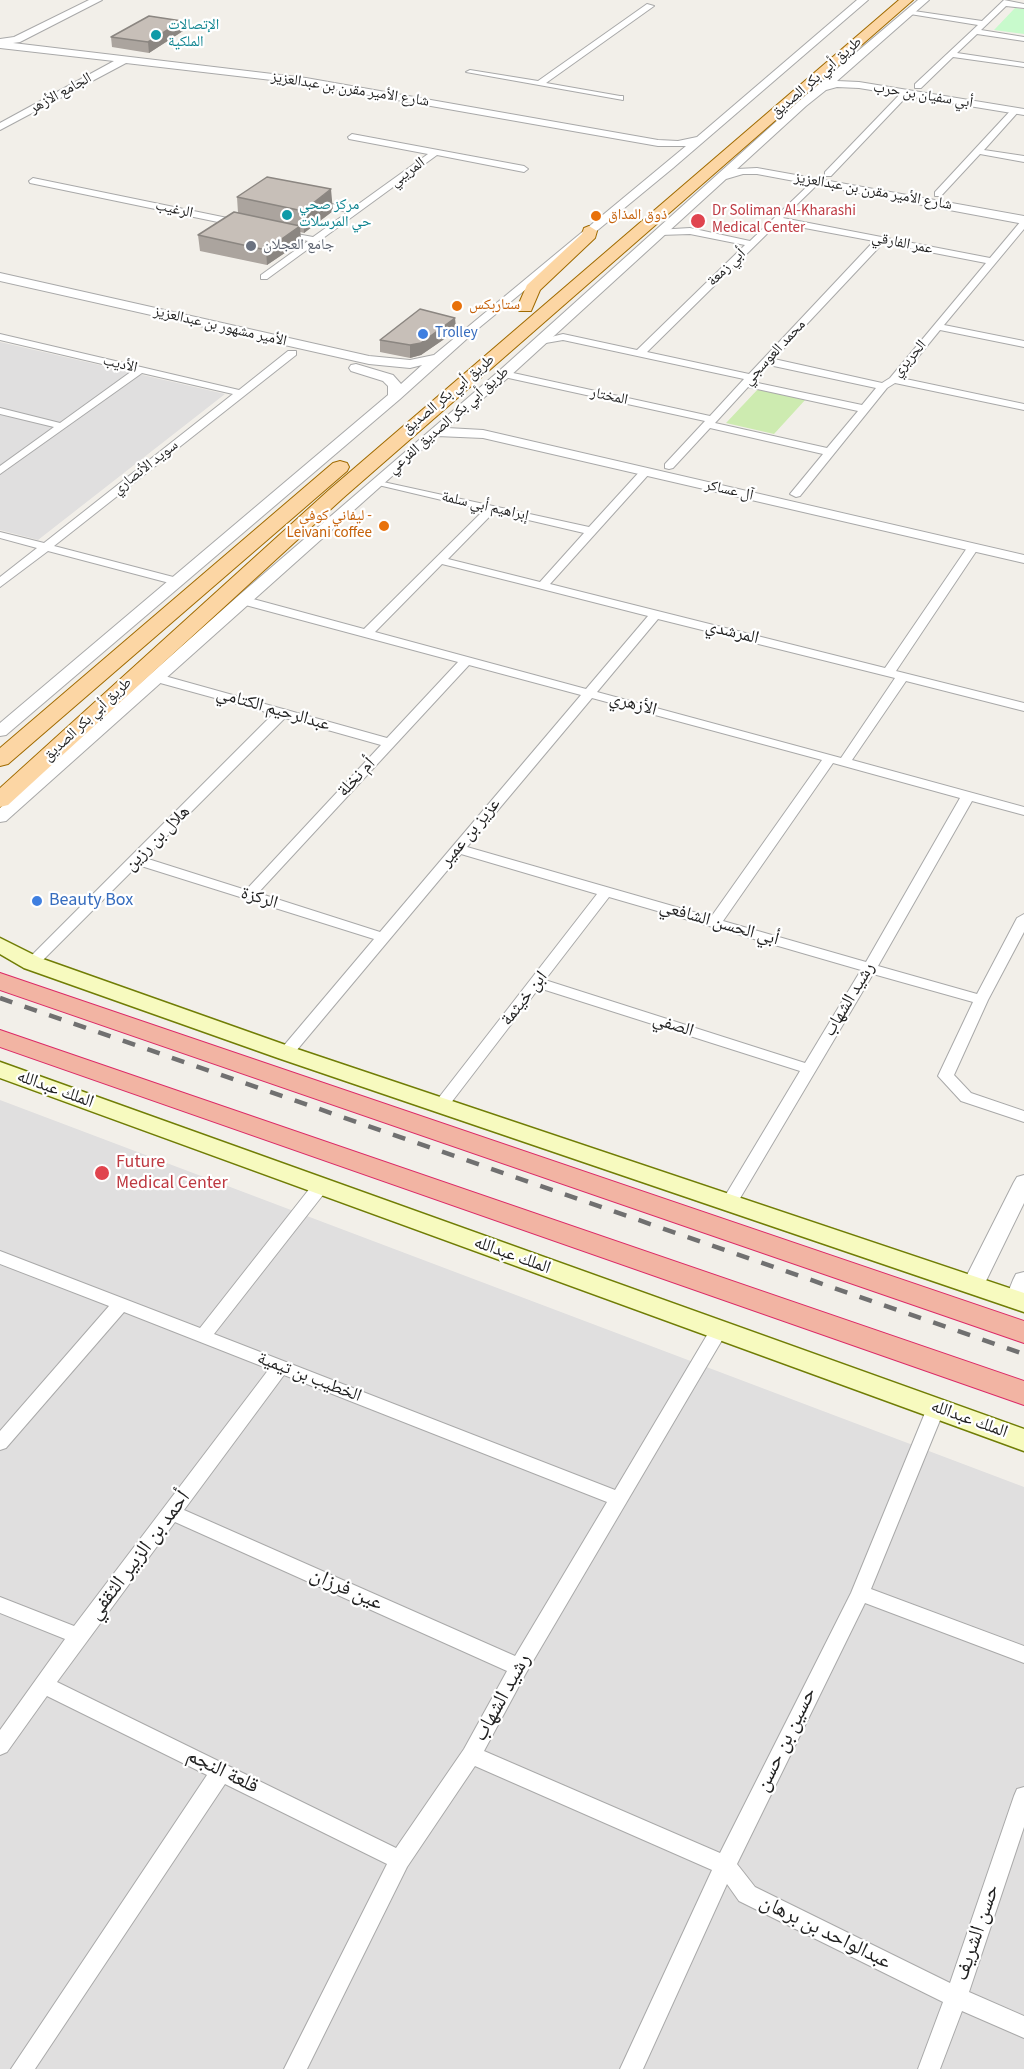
<!DOCTYPE html>
<html>
<head>
<meta charset="utf-8">
<style>
	body { margin:0 }
	canvas { display:block; background:#f2efe9 }
</style>
</head>
<body>
<canvas width="1024" height="2069"></canvas>
<script>
const c = document.querySelector('canvas').getContext('2d');
c.lineJoin = 'round';
function paint(path, color) {
  c.fillStyle = color;
  c.fill(path, 'evenodd');
}
function shape(rows) {
  const path = new Path2D();
  for (const r of rows) {
    path.moveTo(r[0], r[1]);
    for (let i = 2; i < r.length; i += 2) path.lineTo(r[i], r[i + 1]);
  }
  return path;
}
function trace(path, color, width, dash) {
  c.strokeStyle = color;
  c.lineWidth = width;
  c.lineCap = dash ? 'butt' : 'round';
  c.setLineDash(dash || []);
  c.stroke(path);
}
function write(font, color, halo, rows, align = 'center') {
  c.font = font + ' "Source Sans 3","Noto Naskh Arabic",sans-serif';
  c.lineWidth = 4.5;
  c.setLineDash([]);
  c.textBaseline = 'middle';
  c.strokeStyle = halo;
  c.fillStyle = color;
  for (const [text, x, y, turn = 0] of rows) {
    c.save();
    c.translate(x, y);
    c.rotate((+turn || 0) * Math.PI / 180);
    c.textAlign = isNaN(turn) ? turn : align;
    if (halo) c.strokeText(text, 0, 0);
    c.fillText(text, 0, 0);
    c.restore();
  }
}
paint(shape([
	[0,342,225,394,38,540,0,530],
	[0,1100,1024,1487,1024,2069,0,2069]
]), '#e0dfdf');
paint(shape([
	[759,388,806,399,774,434,726,423]
]), '#cdebb0');
paint(shape([
	[1015,8,1024,9,1024,34,994,30]
]), '#c8facc');
const minor = shape([
	[1004,0,1024,4,1024,8,1006,6,981,30,1024,37,1024,41,977,34,957,53,1024,63,1024,67,953,57,921,88,915,88,915,84,978,25,910,14,906,12,907,10,982,21,1004,0],
	[647,4,654,6,546,83,620,96,623,96,623,100,466,72,470,70,538,81,647,4],
	[903,91,910,93,831,176,825,176,825,172,903,91],
	[1012,109,1019,111,984,150,1024,156,1024,162,980,154,941,196,935,196,935,192,1012,109],
	[352,134,524,166,528,169,524,172,437,155,267,279,261,279,261,275,308,241,280,235,280,231,313,237,348,212,310,204,310,200,353,208,428,154,349,139,348,137,352,134],
	[33,178,242,221,247,224,242,227,30,183,29,181,33,178],
	[815,179,818,180,818,184,783,218,990,258,1021,221,1024,220,1024,229,944,325,1024,341,1024,347,940,330,901,378,1024,404,1024,410,895,383,887,388,800,496,796,497,790,494,823,454,710,428,673,468,669,469,665,468,665,464,705,421,504,377,499,374,504,371,710,416,744,379,563,340,540,344,535,341,563,334,637,350,745,245,690,234,660,235,657,234,657,230,690,228,750,241,815,179],
	[778,223,874,241,749,374,647,352,778,223],
	[883,243,986,263,890,378,882,383,774,359,883,243],
	[769,365,876,388,862,405,753,382,769,365],
	[748,387,858,411,827,448,715,423,748,387],
	[0,334,239,390,288,351,296,351,296,355,54,546,181,579,181,583,177,585,48,551,0,587,0,577,37,548,0,538,0,532,44,543,233,394,142,373,0,474,0,466,54,427,0,414,0,408,60,423,132,371,0,340,0,334],
	[645,469,650,472,649,474,550,584,885,668,969,545,977,545,979,547,896,671,1024,703,1024,711,906,681,852,760,1024,807,1024,815,972,801,878,966,977,994,1017,918,1024,914,1024,932,988,1000,954,1075,971,1093,1024,1111,1024,1122,961,1101,938,1076,973,1002,873,974,736,1205,724,1205,722,1201,800,1071,539,988,447,1108,437,1108,434,1104,437,1100,597,894,461,854,291,1057,286,1058,281,1057,278,1053,281,1049,374,939,138,865,37,966,27,966,25,963,27,960,273,714,153,681,151,678,153,675,161,675,387,738,458,662,238,603,236,600,242,596,364,629,484,510,374,484,374,480,589,527,641,470,645,469],
	[494,512,584,533,540,582,448,559,494,512],
	[442,564,538,588,648,616,586,689,375,632,442,564],
	[658,619,895,678,841,758,597,692,658,619],
	[469,665,581,695,380,932,258,893,469,665],
	[592,698,822,760,711,917,467,847,592,698],
	[285,718,381,745,246,890,145,858,285,718],
	[833,763,960,798,866,962,723,921,833,763],
	[609,897,861,970,805,1063,545,980,609,897],
	[320,1181,326,1183,328,1187,326,1191,214,1334,615,1490,713,1325,719,1324,725,1325,728,1330,725,1335,526,1673,484,1751,720,1853,851,1593,927,1408,930,1403,936,1401,942,1403,945,1408,871,1589,1024,1646,1024,1663,865,1603,737,1864,755,1887,950,1983,1014,1796,1017,1789,1024,1787,1024,1827,969,1992,1024,2016,1024,2038,962,2011,940,2069,918,2069,943,2002,739,1901,727,1884,643,2069,620,2069,712,1870,475,1766,407,1867,307,2069,284,2069,387,1864,225,1784,35,2069,11,2069,207,1775,47,1696,7,1752,0,1755,0,1730,65,1639,0,1613,0,1597,74,1626,269,1369,124,1312,6,1448,0,1450,0,1431,109,1306,0,1264,0,1251,200,1328,314,1183,320,1181],
	[284,1375,607,1502,515,1656,184,1510,284,1375],
	[175,1522,507,1671,464,1749,396,1848,57,1682,175,1522]
]);
const tertiary = shape([
	[89,0,102,0,20,42,13,43,306,78,658,140,678,141,697,137,857,0,868,0,673,168,480,327,400,399,6,735,0,736,0,723,388,395,388,386,383,381,351,371,349,368,351,365,356,364,393,375,401,384,422,365,410,368,369,364,0,281,0,273,369,356,410,360,434,355,686,146,658,146,306,84,126,63,0,130,0,123,114,61,0,48,0,39,14,37,89,0],
	[918,0,929,0,837,81,859,82,1024,109,1024,115,859,88,837,87,826,90,806,106,737,169,757,168,1024,216,1024,224,757,174,743,174,726,179,509,377,447,428,483,430,1024,555,1024,563,483,438,437,436,6,821,0,822,0,808,237,597,499,371,798,102,918,0],
	[1024,1175,1024,1203,984,1285,981,1291,973,1293,965,1291,962,1285,1014,1182,1017,1177,1024,1175],
	[1024,1272,1024,1305,1016,1308,1008,1306,1005,1300,1013,1280,1016,1274,1024,1272]
]);
const secondary = shape([
	[0,938,40,958,294,1048,1024,1293,1024,1312,278,1058,24,968,0,954,0,938],
	[0,1062,1024,1429,1024,1451,0,1078,0,1062]
]);
const primary = shape([
	[899,0,913,0,343,498,8,805,0,807,0,788,329,490,899,0],
	[589,226,597,231,595,238,540,290,531,311,519,311,517,308,527,285,582,234,584,228,589,226],
	[340,461,347,463,349,467,347,471,8,764,0,766,0,748,333,463,340,461]
]);
const trunk = shape([
	[0,973,1024,1321,1024,1343,0,990,0,973],
	[0,1030,1024,1381,1024,1405,0,1047,0,1030]
]);
trace(minor, '#a9a9a9', 2);
trace(tertiary, '#a9a9a9', 2);
trace(secondary, '#707d05', 3);
trace(primary, '#a06b00', 2);
trace(trunk, '#dc2a67', 2);
paint(minor, '#fff');
paint(tertiary, '#fff');
paint(secondary, '#f7fabf');
paint(primary, '#fcd6a4');
paint(trunk, '#f2b4a3');
trace(shape([
	[0,998,1024,1354]
]), '#707070', 4.5, [13, 13]);
paint(shape([
	[183,31,149,53,112,47,111,37],
	[237,197,333,211,304,233,300,232,301,242,267,265,200,251,198,235,238,213],
	[455,318,456,331,421,355,410,358,380,352,380,340]
]), '#aba49e');
paint(shape([
	[182,21,183,31,149,53,148,42],
	[331,189,333,211,304,233,303,211],
	[300,226,301,242,267,265,266,250],
	[455,318,456,331,421,355,410,358,410,345]
]), '#8b8681');
const building = shape([
	[149,16,182,21,148,42,111,37,149,16],
	[267,177,331,189,303,211,237,197,267,177],
	[234,212,300,226,266,250,198,235,234,212],
	[420,309,455,318,421,343,410,345,380,340,420,309]
]);
paint(building, '#c7bfb8');
trace(building, '#8b8681', 1.5);
for (const [x, y, r, color] of [
	[156,35,6,"#0f9aa8"],
	[287,215,6,"#0f9aa8"],
	[596,216,6,"#e8710a"],
	[698,221,8,"#e0444e"],
	[251,246,6,"#6b7280"],
	[457,306,6,"#e8710a"],
	[423,334,6,"#3f7fe0"],
	[384,526,6,"#e8710a"],
	[37,901,6,"#3f7fe0"],
	[102,1173,8,"#e0444e"]
]) {
  const dot = new Path2D();
  dot.arc(x, y, r, 0, 2 * Math.PI);
  c.fillStyle = color;
  c.fill(dot);
  trace(dot, '#fff', 2);
}
write('15px', '#0d838f', '#fff', [
	["الإتصالات",168,26],
	["الملكية",168,43],
	["مركز صحي",299,206],
	["حي المرسلات",299,223]
], 'left');
write('15px', '#222', '#fff', [
	["طريق أبي بكر الصديق",817,78,-41],
	["شارع الأمير مقرن بن عبدالعزيز",350,90,9],
	["الجامع الأزهر",61,94,-29],
	["أبي سفيان بن حرب",923,96,9],
	["المريبي",408,173,-36],
	["شارع الأمير مقرن بن عبدالعزيز",873,192,10],
	["الرغيب",174,210,12],
	["عمر الفارقي",902,244,11],
	["أبي زمعة",727,268,-44],
	["الأمير مشهور بن عبدالعزيز",220,327,13],
	["محمد العوسجي",775,353,-47],
	["الحريري",910,359,-49],
	["الأديب",120,365,13],
	["طريق أبي بكر الصديق",449,395,-40],
	["المختار",609,397,12],
	["طريق أبي بكر الصديق الفرعي",449,421,-41],
	["سويد الأنصاري",146,468,-38],
	["آل عساكر",729,491,13],
	["إبراهيم أبي سلمة",485,507,13],
	["طريق أبي بكر الصديق",88,720,-43]
]);
write('15px', '#be3a42', '#fff', [
	["Dr Soliman Al-Kharashi",712,212],
	["Medical Center",712,229]
], 'left');
write('15px', '#c56008', '#fff', [
	["ذوق المذاق",608,216],
	["ستاربكس",469,306],
	["ليفاني كوفي -",372,517,"right"],
	["Leivani coffee",372,534,"right"]
], 'left');
write('15px', '#5b616d', '#fff', [
	["جامع العجلان",263,246]
], 'left');
write('15px', '#366cbe', '#fff', [
	["Trolley",435,334]
], 'left');
write('18px', '#222', '#fff', [
	["المرشدي",732,633,14],
	["الأزهري",633,705,15],
	["عبدالرحيم الكتامي",273,710,16],
	["أم نخلة",357,778,-47],
	["عزيز بن عمير",471,833,-50],
	["هلال بن رزين",158,839,-45],
	["الركزة",259,899,17],
	["أبي الحسن الشافعي",719,924,16],
	["ابن خيثمة",525,999,-52],
	["رشيد الشهاب",850,1000,-59],
	["الصفي",673,1026,18],
	["الملك عبدالله",55,1090,20],
	["الملك عبدالله",512,1256,20],
	["الخطيب بن تيمية",309,1378,21],
	["الملك عبدالله",969,1420,20]
]);
write('18px', '#366cbe', '#fff', [
	["Beauty Box",49,901]
], 'left');
write('18px', '#be3a42', '#fff', [
	["Future",116,1163],
	["Medical Center",116,1184]
], 'left');
write('21px', '#222', '#fff', [
	["أحمد بن الزبير الثقفي",140,1556,-53],
	["عين فرزان",346,1590,24],
	["رشيد الشهاب",503,1698,-61],
	["حسين بن حسن",787,1740,-64],
	["قلعة النجم",222,1772,26],
	["عبدالواحد بن برهان",825,1933,26],
	["حسن الشريف",978,1933,-71]
]);
</script>
</body>
</html>
